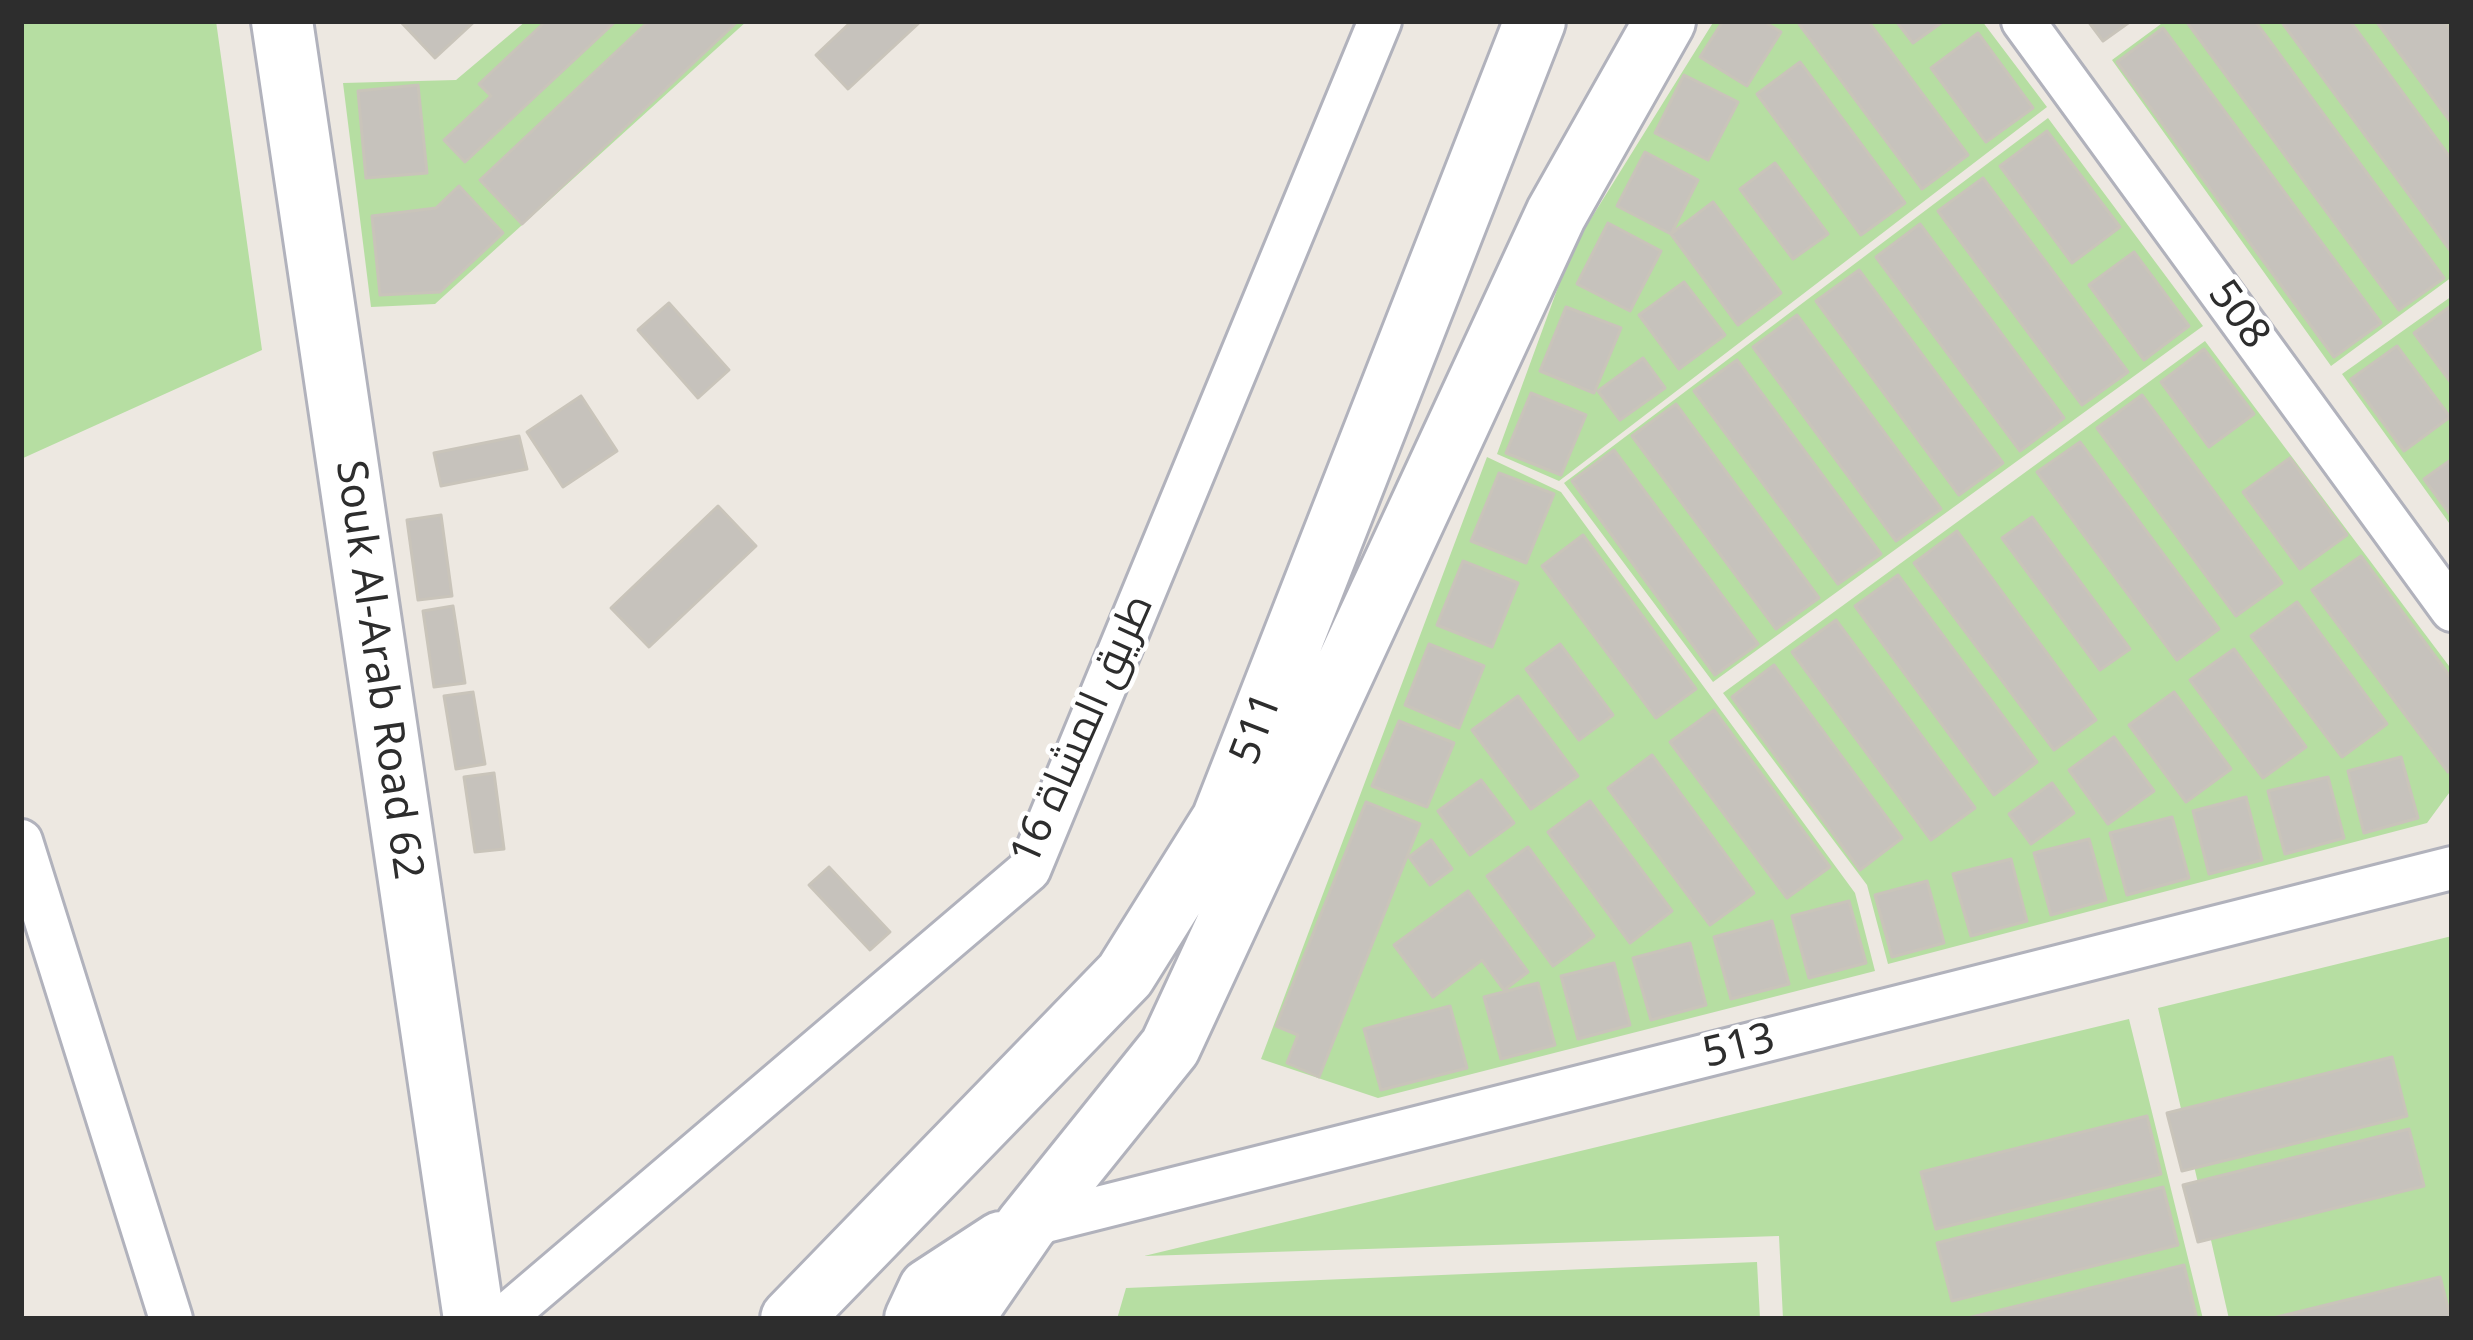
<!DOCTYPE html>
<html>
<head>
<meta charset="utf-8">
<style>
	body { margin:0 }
	#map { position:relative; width:2473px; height:1340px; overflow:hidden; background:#ede8e1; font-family:"Noto Sans",sans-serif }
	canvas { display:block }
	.frame { position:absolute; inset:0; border:24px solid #2d2d2d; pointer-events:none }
</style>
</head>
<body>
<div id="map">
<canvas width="2473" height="1340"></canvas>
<div class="frame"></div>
</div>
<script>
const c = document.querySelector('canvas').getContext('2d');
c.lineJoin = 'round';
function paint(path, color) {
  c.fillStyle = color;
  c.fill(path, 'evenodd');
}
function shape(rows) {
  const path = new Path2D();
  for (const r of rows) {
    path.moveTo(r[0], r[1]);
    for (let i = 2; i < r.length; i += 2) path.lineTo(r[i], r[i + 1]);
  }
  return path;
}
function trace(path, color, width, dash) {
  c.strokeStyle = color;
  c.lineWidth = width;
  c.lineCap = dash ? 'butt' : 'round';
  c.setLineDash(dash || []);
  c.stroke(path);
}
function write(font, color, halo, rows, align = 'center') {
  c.font = font + ' "Noto Sans",Cairo,sans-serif';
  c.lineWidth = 9;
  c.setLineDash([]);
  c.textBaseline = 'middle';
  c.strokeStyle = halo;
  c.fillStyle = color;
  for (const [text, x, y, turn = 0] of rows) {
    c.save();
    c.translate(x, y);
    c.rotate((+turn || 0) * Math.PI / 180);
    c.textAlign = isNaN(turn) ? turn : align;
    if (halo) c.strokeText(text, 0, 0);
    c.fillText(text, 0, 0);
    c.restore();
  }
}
paint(shape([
	[21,21,216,21,262,350,21,459],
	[526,21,747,21,435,304,371,307,343,83,456,80],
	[1714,21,1982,21,2047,107,1559,481,1497,454,1572,249],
	[2165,21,2452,21,2452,277,2331,366,2112,60],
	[2048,118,2203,326,1713,682,1564,483],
	[2452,296,2452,527,2342,374],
	[2205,341,2452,670,2452,789,2427,823,1888,964,1867,885,1723,693],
	[1487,457,1561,492,1855,893,1875,971,1378,1098,1261,1059],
	[2452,936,2452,1319,2229,1319,2158,1008],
	[2129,1019,2203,1319,1783,1319,1779,1236,1144,1256],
	[1757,1262,1760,1319,1117,1319,1126,1288]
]), '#b6dea2');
const building = shape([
	[400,21,475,21,435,58,400,21],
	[546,21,616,21,465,162,444,140,491,96,479,84,546,21],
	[649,21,738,21,522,224,480,180,649,21],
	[852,21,921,21,848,89,816,55,852,21],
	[1723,21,1763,21,1781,32,1747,86,1700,57,1723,21],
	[1803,21,1868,21,1968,155,1922,189,1799,24,1803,21],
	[1896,21,1944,21,1913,43,1896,21],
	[2088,21,2131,21,2103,41,2088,21],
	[2186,21,2255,21,2444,278,2399,310,2186,21],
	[2281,21,2350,21,2452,160,2452,253,2281,21],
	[2376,21,2444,21,2452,32,2452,124,2376,21],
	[2163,28,2381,323,2334,357,2117,62,2163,28],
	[1978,33,2033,108,1986,142,1931,68,1978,33],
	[1800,62,1905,203,1861,235,1757,94,1800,62],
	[1684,75,1738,102,1708,160,1655,133,1684,75],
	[418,85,427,173,366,178,358,91,418,85],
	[2047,131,2120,227,2072,263,2000,166,2047,131],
	[1645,152,1698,180,1671,234,1617,206,1645,152],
	[1775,163,1828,234,1793,259,1740,189,1775,163],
	[1983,178,2128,372,2082,405,1938,211,1983,178],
	[459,186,503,233,440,292,380,295,372,216,436,208,459,186],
	[1713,202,1781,293,1738,325,1671,234,1713,202],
	[1608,223,1661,251,1630,311,1577,284,1608,223],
	[1920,224,2064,418,2020,451,1876,257,1920,224],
	[2134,252,2189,326,2144,360,2089,285,2134,252],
	[1859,270,2003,463,1959,495,1816,301,1859,270],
	[1684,282,1725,335,1679,369,1639,315,1684,282],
	[669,303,729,370,698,398,638,330,669,303],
	[2452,305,2452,384,2414,333,2452,305],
	[1566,307,1621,328,1594,393,1540,371,1566,307],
	[1797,315,1941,509,1896,541,1753,347,1797,315],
	[2397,346,2450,417,2404,451,2351,379,2397,346],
	[2204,349,2254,414,2209,447,2161,382,2204,349],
	[1643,358,1665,388,1620,420,1598,391,1643,358],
	[1737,360,1881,554,1838,584,1694,391,1737,360],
	[1531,393,1586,415,1561,475,1506,453,1531,393],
	[2142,395,2282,583,2236,616,2097,428,2142,395],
	[581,396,617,451,563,487,527,432,581,396],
	[1676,404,1819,598,1776,629,1632,436,1676,404],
	[519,436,527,469,441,486,434,453,519,436],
	[2080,442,2219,629,2177,660,2037,472,2080,442],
	[1614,450,1758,644,1715,675,1572,481,1614,450],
	[2290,458,2347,535,2300,569,2243,492,2290,458],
	[2452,459,2452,517,2424,479,2452,459],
	[1499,473,1554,494,1526,563,1471,541,1499,473],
	[718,506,756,546,649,647,611,608,718,506],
	[441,515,452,596,418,600,407,520,441,515],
	[2032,517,2130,649,2100,670,2002,538,2032,517],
	[1957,531,2096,720,2054,750,1914,563,1957,531],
	[1583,535,1696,689,1656,718,1542,566,1583,535],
	[2361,556,2452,679,2452,769,2448,772,2312,590,2361,556],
	[1463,561,1518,583,1492,647,1437,625,1463,561],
	[1898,575,2037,762,1994,795,1855,606,1898,575],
	[2297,602,2387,724,2342,757,2251,636,2297,602],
	[453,606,465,683,434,687,423,611,453,606],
	[1836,620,1975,808,1931,840,1792,652,1836,620],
	[1429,644,1484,666,1459,728,1405,705,1429,644],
	[1560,644,1613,715,1579,740,1526,669,1560,644],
	[2234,649,2306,747,2263,778,2190,680,2234,649],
	[1774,665,1902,838,1860,870,1732,697,1774,665],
	[473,692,485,764,456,769,444,696,473,692],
	[2174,692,2231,769,2186,802,2129,725,2174,692],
	[1518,696,1578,776,1531,809,1472,730,1518,696],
	[1714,710,1830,867,1787,898,1670,742,1714,710],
	[1399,721,1454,743,1427,807,1372,786,1399,721],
	[2114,737,2154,791,2108,824,2069,770,2114,737],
	[1652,755,1754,893,1710,925,1608,788,1652,755],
	[2401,757,2418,818,2364,833,2348,771,2401,757],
	[494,773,504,849,475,852,464,777,494,773],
	[2328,777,2344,838,2285,854,2268,791,2328,777],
	[1481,780,1514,823,1470,855,1438,811,1481,780],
	[2052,783,2074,813,2031,844,2009,814,2052,783],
	[2246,797,2262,860,2209,874,2193,811,2246,797],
	[1590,801,1672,911,1630,943,1548,832,1590,801],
	[1366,802,1420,824,1319,1077,1287,1063,1298,1035,1276,1026,1366,802],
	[2172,817,2189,878,2127,895,2110,833,2172,817],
	[2089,839,2106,900,2051,915,2034,853,2089,839],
	[1431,840,1452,869,1430,885,1409,857,1431,840],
	[1528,847,1594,936,1553,966,1487,876,1528,847],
	[2011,859,2027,921,1971,936,1953,874,2011,859],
	[829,867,890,932,870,950,809,885,829,867],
	[1927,881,1944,943,1892,957,1875,895,1927,881],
	[1468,891,1528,972,1504,990,1482,960,1433,997,1394,945,1468,891],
	[1849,901,1866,963,1809,978,1792,916,1849,901],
	[1772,921,1789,984,1731,999,1714,937,1772,921],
	[1690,943,1706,1005,1651,1020,1633,958,1690,943],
	[1614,963,1630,1025,1578,1039,1561,976,1614,963],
	[1538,983,1555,1045,1501,1059,1484,997,1538,983],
	[1450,1006,1467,1068,1381,1090,1364,1029,1450,1006],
	[2392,1057,2407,1116,2182,1171,2167,1113,2392,1057],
	[2147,1116,2161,1174,1936,1229,1921,1172,2147,1116],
	[2409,1129,2424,1186,2198,1242,2183,1185,2409,1129],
	[2163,1187,2178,1245,1952,1301,1937,1243,2163,1187],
	[2184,1265,2197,1319,1964,1319,2184,1265],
	[2440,1277,2451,1319,2269,1319,2440,1277]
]);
paint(building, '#c6c2bc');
trace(building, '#c9c4ba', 3);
const street = shape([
	[2023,21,2452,610],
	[21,841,171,1319],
	[1026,1226,2452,868],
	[502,1319,1029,870,1380,21]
]);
const secondary = shape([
	[282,21,474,1319],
	[791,1319,1125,975,1222,820,1535,21],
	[915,1319,929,1289,1001,1242],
	[962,1319,1026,1226,1170,1047,1556,214,1665,21]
]);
trace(street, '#b1b2bc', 48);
trace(secondary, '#b1b2bc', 66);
trace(street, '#fff', 42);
trace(secondary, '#fff', 60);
write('42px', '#2d2d2d', '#fff', [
	["508",2238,315,54],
	["Souk Al-Arab Road 62",378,670,82],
	["511",1257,729,-69],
	["طريق المشاة 16",1083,730,-66],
	["513",1739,1047,-14]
]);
</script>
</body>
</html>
